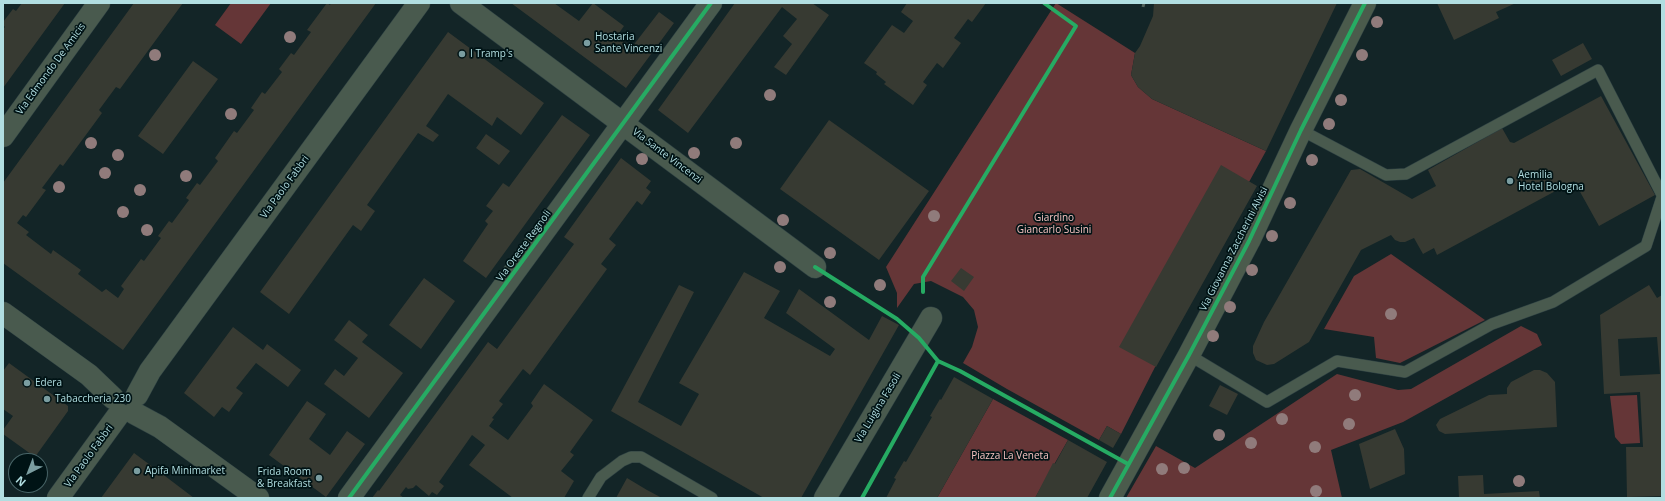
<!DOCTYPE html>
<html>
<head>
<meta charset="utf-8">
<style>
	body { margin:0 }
	#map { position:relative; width:1665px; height:501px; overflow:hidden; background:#132527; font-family:"Open Sans",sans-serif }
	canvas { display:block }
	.frame { position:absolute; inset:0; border:4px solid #b1dee1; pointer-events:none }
	.north { position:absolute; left:8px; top:453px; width:40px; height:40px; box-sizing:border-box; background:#001315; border:1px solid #476467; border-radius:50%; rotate:222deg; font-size:11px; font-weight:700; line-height:16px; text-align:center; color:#b1dee1 }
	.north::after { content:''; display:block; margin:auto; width:14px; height:18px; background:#7a9da0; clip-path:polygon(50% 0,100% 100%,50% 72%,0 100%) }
</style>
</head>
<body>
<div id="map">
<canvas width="1665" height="501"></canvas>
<div class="frame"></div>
<div class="north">N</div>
</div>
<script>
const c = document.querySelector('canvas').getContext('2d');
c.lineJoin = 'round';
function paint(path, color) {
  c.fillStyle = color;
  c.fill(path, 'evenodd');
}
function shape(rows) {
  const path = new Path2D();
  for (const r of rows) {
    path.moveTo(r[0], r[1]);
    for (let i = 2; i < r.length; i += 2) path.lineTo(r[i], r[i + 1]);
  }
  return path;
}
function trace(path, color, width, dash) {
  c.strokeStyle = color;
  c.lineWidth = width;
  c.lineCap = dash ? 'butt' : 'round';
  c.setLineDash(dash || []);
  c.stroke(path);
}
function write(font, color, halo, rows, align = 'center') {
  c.font = font + ' "Open Sans",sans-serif';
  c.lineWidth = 3.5;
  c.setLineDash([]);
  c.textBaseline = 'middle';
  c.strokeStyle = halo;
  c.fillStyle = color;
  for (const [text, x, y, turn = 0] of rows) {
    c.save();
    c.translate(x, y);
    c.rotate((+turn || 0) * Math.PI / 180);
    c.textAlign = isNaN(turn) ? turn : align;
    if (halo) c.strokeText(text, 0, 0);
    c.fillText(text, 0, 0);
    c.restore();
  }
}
paint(shape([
	[231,3,271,3,241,44,215,25],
	[1056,3,1135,53,1131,75,1138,87,1152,99,1266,151,1249,182,1121,434,1107,426,1099,440,1007,389,963,363,972,347,978,327,974,310,963,297,931,281,914,284,897,308,897,293,886,267],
	[1391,254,1485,320,1400,363,1376,358,1374,337,1324,329,1354,276],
	[1521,326,1537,334,1542,345,1403,422,1331,450,1342,498,1126,498,1156,446,1195,468,1337,374,1398,390,1411,389],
	[1637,395,1640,443,1621,444,1615,437,1610,396],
	[993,399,1068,440,1035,498,937,498]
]), '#653637');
paint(shape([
	[22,3,65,3,3,88,3,29,5,27,3,25,3,22,13,9,16,11],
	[134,3,183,3,120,89,116,87,99,110,102,113,91,128,63,166,60,164,42,188,46,190,26,217,23,215,17,223,29,232,26,235,51,254,53,250,81,270,78,274,102,292,106,289,118,298,124,289,121,286,141,259,144,261,161,238,158,236,169,221,172,223,189,200,186,198,197,183,200,185,218,161,215,158,234,131,237,133,254,110,251,108,262,92,265,94,282,72,279,69,291,53,294,55,311,32,307,30,327,3,330,5,331,3,376,3,123,350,3,263,3,183],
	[511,3,554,3,579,21,593,3,624,26,617,36,632,47,659,12,674,23,626,88],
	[735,3,812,3,829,15,786,75,774,67,792,44,783,36,797,19,782,7,688,133,658,110],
	[907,3,986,3,972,22,968,19,954,38,961,43,943,68,937,63,923,82,927,85,913,105,884,84,886,82,876,74,877,72,864,63,892,25,904,33,913,21,901,12],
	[1154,3,1337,3,1266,151,1152,99,1138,87,1131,75,1135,53,1140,46,1153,16],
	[1437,3,1516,3,1496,12,1499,18,1454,40],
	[448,32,544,103,521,135,497,117,492,126,448,94,426,126,439,135,433,142,418,133,367,205,375,211,361,231,353,225,289,314,260,292],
	[1583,43,1592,59,1561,76,1552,60],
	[193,61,218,79,163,154,138,136],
	[1601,96,1655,195,1599,226,1574,181,1437,255,1434,248,1423,254,1414,238,1405,242,1400,242,1395,240,1391,235,1361,250,1309,342,1274,364,1267,365,1256,360,1253,353,1253,346,1264,322,1351,170,1360,169,1412,199,1436,186,1428,170,1502,128,1510,142,1514,143],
	[562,115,590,135,486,278,463,261,488,224,485,221,493,211,486,206,503,183,509,187],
	[829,120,929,191,879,260,780,189],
	[486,134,510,151,499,165,476,148],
	[621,158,651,181,646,188,651,192,642,205,637,201,609,239,616,245,601,264,607,269,530,375,523,369,499,401,503,404,492,418,494,419,489,426,508,440,533,406,531,403,544,384,593,420,570,452,574,455,561,471,574,481,564,498,513,498,469,465,485,445,472,435,439,482,444,486,437,495,432,492,429,496,416,485,413,488,408,489,406,487,400,495,404,498,372,498,378,490,379,491,488,342,497,349,574,244,564,237],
	[1221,165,1257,186,1156,367,1119,347],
	[961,268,974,277,964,291,951,281],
	[744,272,780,291,764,318,830,356,835,349,786,313,799,289,869,340,882,316,899,325,801,498,764,498,611,411,679,285,694,292,638,402,681,426,699,394,679,383],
	[424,278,455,301,421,349,389,325],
	[1649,285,1657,298,1662,295,1662,496,1627,497,1626,447,1643,447,1640,392,1604,394,1600,315],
	[1657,337,1660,374,1620,376,1618,339],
	[349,320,368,335,362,342,403,373,369,418,324,384,335,369,344,376,358,358,334,340],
	[233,327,263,350,267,344,301,370,288,387,256,363,236,388,243,393,229,412,222,407,214,417,184,393],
	[9,363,68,406,68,411,35,457,3,434,3,430,13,416,3,409,3,371],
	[1534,370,1540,370,1547,373,1555,382,1557,427,1445,434,1439,431,1436,425,1440,419,1489,395,1507,394,1507,388,1511,382],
	[954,377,993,399,937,498,886,498,896,479,894,478,904,461,906,462,932,417,930,416,940,399,941,400],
	[1220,385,1238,394,1227,415,1209,406],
	[307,401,326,414,309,439,330,455,347,431,365,444,326,497,269,455],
	[1107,426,1121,434,1113,448,1099,440],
	[1395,429,1404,449,1405,474,1370,489,1359,444],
	[1068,440,1107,462,1087,498,1035,498,1053,463,1055,464],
	[134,453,165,476,194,498,101,498],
	[1483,475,1484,494,1539,491,1540,498,1459,498,1458,476],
	[627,478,647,490,662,498,616,498]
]), '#373a32');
const lane = shape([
	[1301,130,1386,175,1406,174,1598,70,1662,195],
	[1189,355,1267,402,1337,361,1405,372,1492,324,1553,302,1646,246,1662,197],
	[588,498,601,477,622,461,631,457,641,457,712,498]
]);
const street = shape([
	[461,3,815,267],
	[3,136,99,3],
	[3,313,89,375,113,398],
	[137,395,150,371,419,3],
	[134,413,160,427,258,498],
	[58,498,119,414],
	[349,498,711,3],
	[825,498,931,318]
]);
const secondary = shape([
	[1110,498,1189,355,1249,241,1301,130,1365,3]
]);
trace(lane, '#2e4143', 12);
trace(street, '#2e4143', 23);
trace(secondary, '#2e4143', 23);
trace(lane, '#495a4e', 11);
trace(street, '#495a4e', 22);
trace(secondary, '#4b5b4c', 22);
trace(shape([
	[1143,7,1144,3]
]), '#52615b', 3, [5, 5]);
trace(shape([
	[815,267,897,319,919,338,938,361,960,371,1128,464],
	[923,292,923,277,1076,26,1044,3],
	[349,498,711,3],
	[862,498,938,361],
	[1110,498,1189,355,1249,241,1301,130,1365,3]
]), '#26ab63', 4);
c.fillStyle = '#907b7b';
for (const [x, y] of [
	[1377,22],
	[290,37],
	[155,55],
	[1362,55],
	[770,95],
	[1341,100],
	[231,114],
	[1329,124],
	[91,143],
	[736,143],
	[694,153],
	[118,155],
	[642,159],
	[1312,160],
	[105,173],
	[186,176],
	[59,187],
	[140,190],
	[1290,203],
	[123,212],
	[934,216],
	[783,220],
	[147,230],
	[1272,236],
	[830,253],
	[780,267],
	[1252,270],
	[880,285],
	[830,302],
	[1230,307],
	[1391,314],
	[1213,336],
	[1355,395],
	[1282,419],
	[1349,424],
	[1219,435],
	[1251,443],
	[1315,447],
	[1184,468],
	[1162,469],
	[1519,481],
	[1316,491]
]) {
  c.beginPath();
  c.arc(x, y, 6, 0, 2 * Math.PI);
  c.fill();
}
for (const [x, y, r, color] of [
	[587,43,4,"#7a9da0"],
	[462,54,4,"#7a9da0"],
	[1510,181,4,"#7a9da0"],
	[27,383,4,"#7a9da0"],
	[47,399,4,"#7a9da0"],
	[137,471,4,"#7a9da0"],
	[319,478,4,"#7a9da0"]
]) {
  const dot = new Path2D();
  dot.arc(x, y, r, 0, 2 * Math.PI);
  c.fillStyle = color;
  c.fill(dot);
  trace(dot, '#001315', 1.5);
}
write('10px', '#b1dee1', '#001315', [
	["Hostaria",595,37],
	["Sante Vincenzi",595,49],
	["I Tramp's",470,54],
	["Aemilia",1518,175],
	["Hotel Bologna",1518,187],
	["Edera",35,383],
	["Tabaccheria 230",55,399],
	["Apifa Minimarket",145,471],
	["Frida Room",311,472,"right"],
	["& Breakfast",311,484,"right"]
], 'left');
write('10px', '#b1dee1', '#001315', [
	["Via Edmondo De Amicis",51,69,-54],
	["Via Sante Vincenzi",667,156,37],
	["Via Paolo Fabbri",285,187,-54],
	["Via Oreste Regnoli",524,246,-54],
	["Via Giovanna Zaccherini Alvisi",1234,249,-63],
	["Via Luigina Fasoli",878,408,-59],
	["Via Paolo Fabbri",89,456,-54]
]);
write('10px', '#f6c2c0', '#001315', [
	["Giardino",1054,218],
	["Giancarlo Susini",1054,230],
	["Piazza La Veneta",1010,456]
]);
</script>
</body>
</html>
